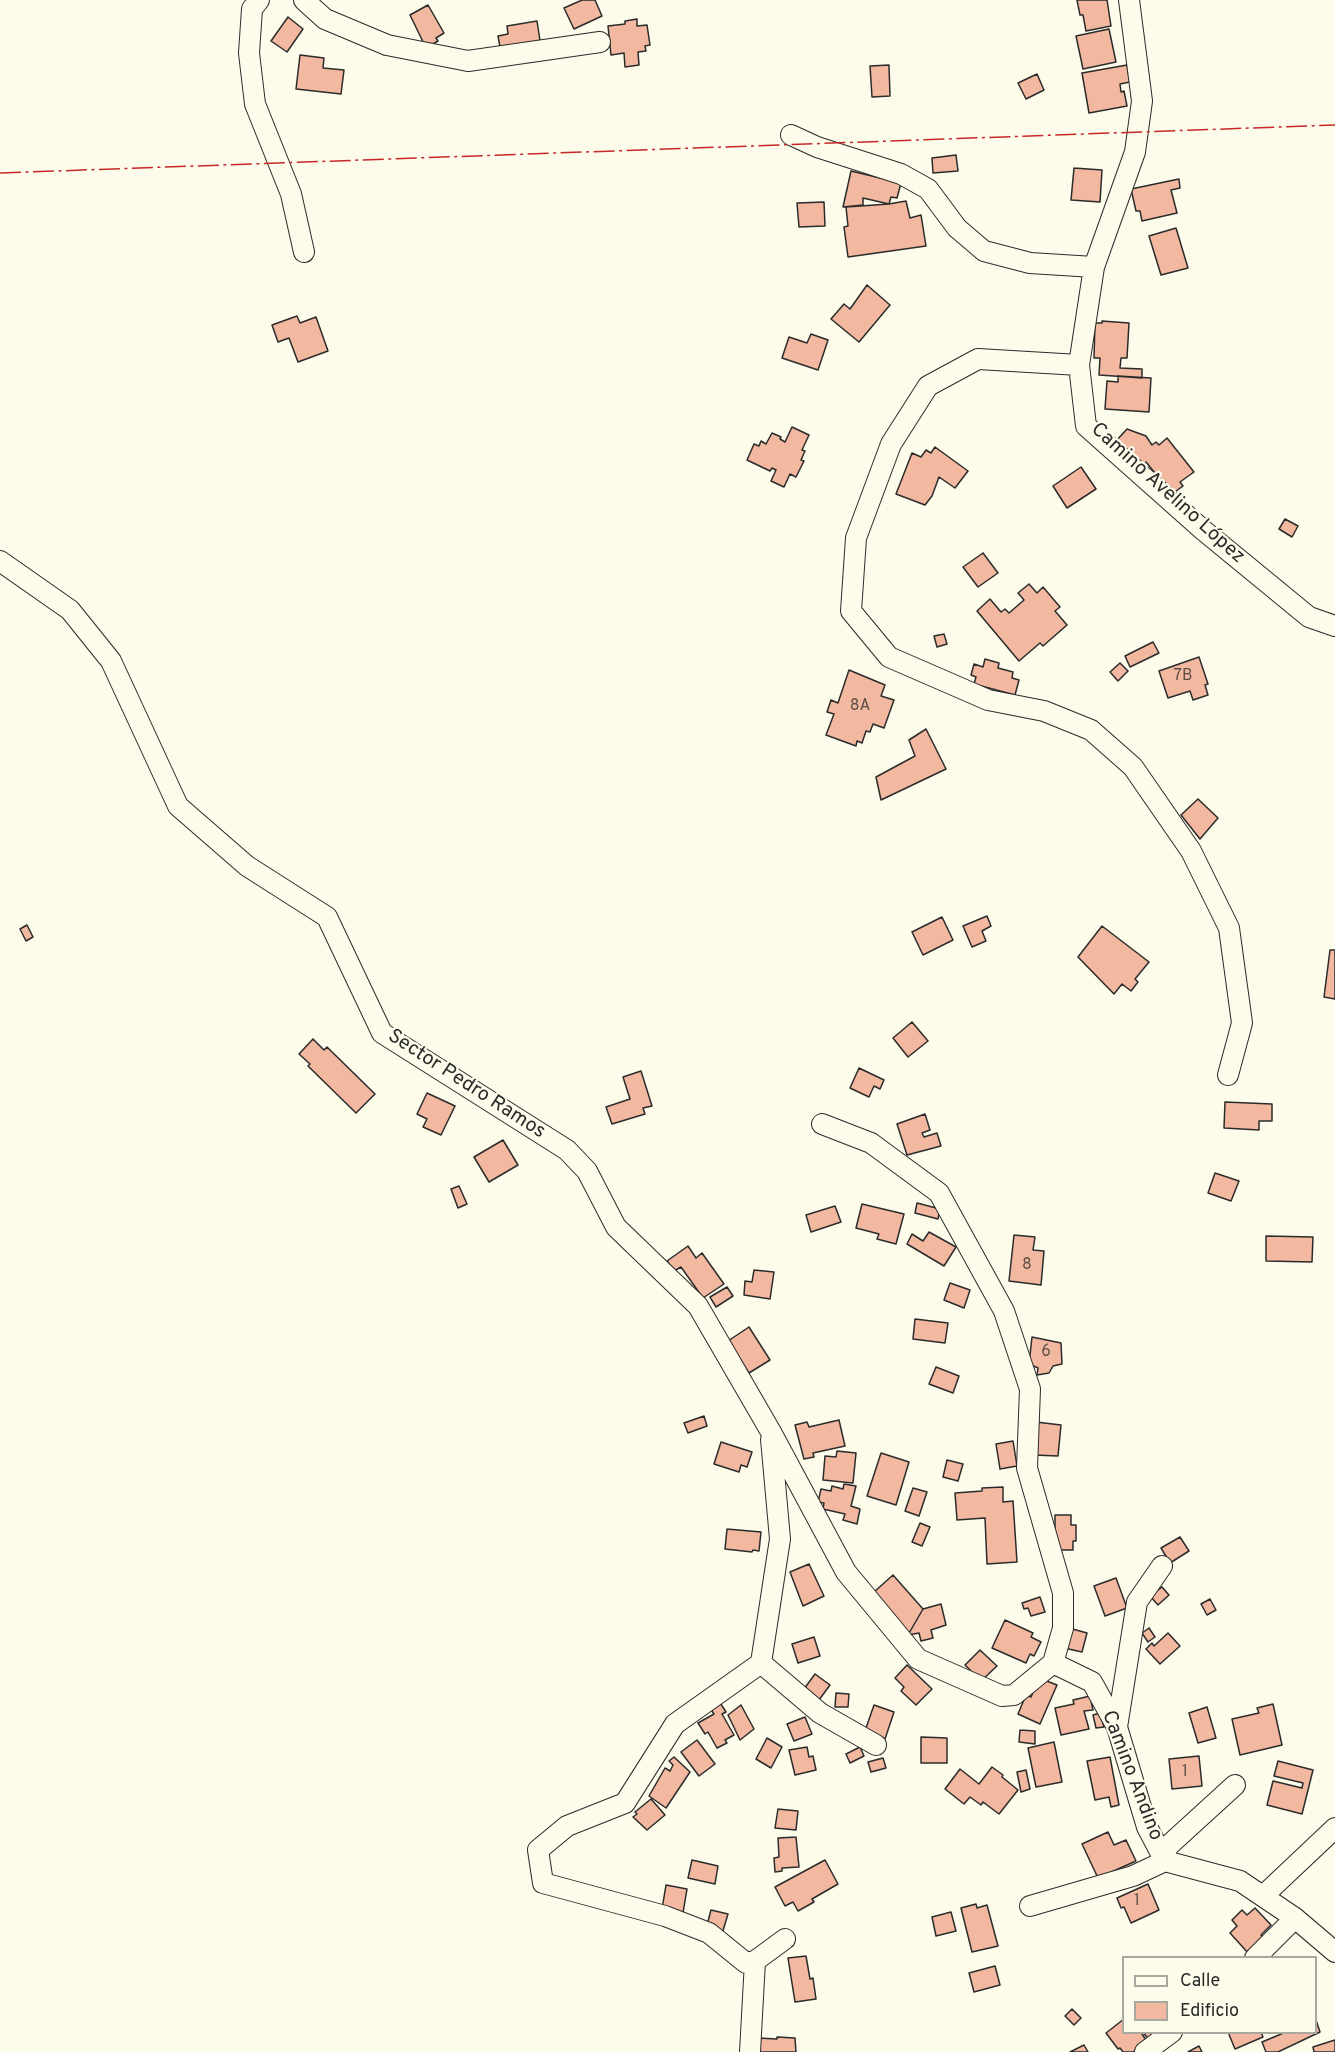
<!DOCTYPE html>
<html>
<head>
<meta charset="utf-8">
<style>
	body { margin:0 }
	#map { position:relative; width:1335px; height:2052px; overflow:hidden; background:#fdfbea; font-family:Overpass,sans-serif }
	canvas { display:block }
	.legend { position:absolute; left:1122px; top:1956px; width:195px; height:78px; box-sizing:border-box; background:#fdfbea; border:2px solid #a9a89e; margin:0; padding:8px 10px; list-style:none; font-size:18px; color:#2b2b2b }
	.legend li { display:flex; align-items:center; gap:12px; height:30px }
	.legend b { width:30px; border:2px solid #a9a89e }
</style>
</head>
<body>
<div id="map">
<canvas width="1335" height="2052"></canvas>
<ul class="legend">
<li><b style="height:8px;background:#fdfbea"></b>Calle</li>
<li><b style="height:16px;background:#f2b8a0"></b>Edificio</li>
</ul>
</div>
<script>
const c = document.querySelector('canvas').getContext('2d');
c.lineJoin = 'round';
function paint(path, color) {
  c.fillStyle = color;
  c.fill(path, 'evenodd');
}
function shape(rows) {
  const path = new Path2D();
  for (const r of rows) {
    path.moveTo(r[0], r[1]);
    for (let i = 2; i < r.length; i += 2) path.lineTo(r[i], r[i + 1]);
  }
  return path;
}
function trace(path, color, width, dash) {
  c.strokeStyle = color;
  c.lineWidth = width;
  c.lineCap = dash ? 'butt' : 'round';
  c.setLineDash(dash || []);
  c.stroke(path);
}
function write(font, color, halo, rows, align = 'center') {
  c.font = font + ' Overpass,sans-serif';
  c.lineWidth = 4.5;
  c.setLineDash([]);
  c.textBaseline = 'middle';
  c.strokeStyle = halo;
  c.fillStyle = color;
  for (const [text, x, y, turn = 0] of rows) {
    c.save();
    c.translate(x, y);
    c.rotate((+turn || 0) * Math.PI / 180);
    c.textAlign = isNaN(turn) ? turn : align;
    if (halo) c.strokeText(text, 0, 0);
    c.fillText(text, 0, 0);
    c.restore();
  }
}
const building = shape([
	[582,0,595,0,602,16,574,29,564,8,582,0],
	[1077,0,1107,0,1111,26,1086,31,1083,15,1080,15,1077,0],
	[428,5,444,33,436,38,438,41,426,48,410,15,428,5],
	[288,17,303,29,287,52,271,41,288,17],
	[637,19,637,26,647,25,650,45,645,46,646,51,638,52,639,65,625,67,624,53,611,55,608,26,625,24,625,21,637,19],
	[537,21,541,47,500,47,498,36,508,34,507,26,537,21],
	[1109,29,1116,62,1083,69,1076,36,1109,29],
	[300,55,324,58,323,68,344,70,341,94,296,89,300,55],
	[889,65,890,96,872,97,870,66,889,65],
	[1127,65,1130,82,1120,84,1121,92,1124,91,1127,106,1089,113,1082,73,1127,65],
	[1037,74,1044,90,1026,99,1018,83,1037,74],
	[956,155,958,171,933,173,932,158,956,155],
	[1074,168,1102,170,1100,202,1071,200,1074,168],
	[851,171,901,183,897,198,891,197,889,204,863,198,863,205,843,207,851,171],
	[1179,179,1180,188,1171,190,1177,213,1142,221,1140,211,1136,211,1131,189,1179,179],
	[906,201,910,218,921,215,926,246,848,257,844,227,848,226,846,207,889,204,906,201],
	[824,202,825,226,799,227,797,203,824,202],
	[1176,228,1188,268,1161,275,1149,236,1176,228],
	[867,285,890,305,859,342,831,319,844,304,850,309,867,285],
	[297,316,300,323,316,317,328,351,298,362,289,338,278,342,272,325,297,316],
	[1102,321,1129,323,1127,358,1121,358,1120,368,1142,369,1142,378,1099,375,1100,358,1094,358,1095,323,1102,323,1102,321],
	[811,334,828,340,818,370,782,358,789,337,807,343,811,334],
	[1118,376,1151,378,1149,412,1105,409,1107,381,1118,382,1118,376],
	[792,427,809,435,802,450,805,451,801,460,804,461,796,477,790,474,784,487,771,481,776,470,772,468,770,471,747,460,754,444,759,446,761,441,766,444,772,433,781,437,780,439,785,442,792,427],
	[1127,429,1146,436,1152,445,1156,442,1159,445,1167,438,1194,472,1180,482,1183,486,1172,494,1146,462,1140,467,1116,441,1127,429],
	[935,447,968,471,955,488,939,477,932,496,925,505,896,494,912,453,921,457,926,450,931,453,935,447],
	[1081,467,1096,489,1067,508,1053,486,1081,467],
	[1285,519,1298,526,1292,537,1279,529,1285,519],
	[983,553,998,573,978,587,963,567,983,553],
	[1029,584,1037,593,1043,587,1060,607,1055,611,1067,625,1043,646,1040,643,1019,661,977,611,990,599,1001,612,1005,609,1009,613,1024,600,1018,593,1029,584],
	[944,634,947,644,937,647,934,636,944,634],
	[1153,642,1159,653,1130,667,1125,656,1153,642],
	[1199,657,1208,684,1205,685,1208,695,1193,700,1190,691,1168,698,1159,671,1199,657],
	[985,659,999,663,998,668,1013,672,1012,678,1019,680,1015,695,974,684,976,677,971,675,974,664,983,667,985,659],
	[1120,663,1128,671,1118,681,1110,672,1120,663],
	[849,670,885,685,881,696,894,700,884,728,873,724,870,732,866,731,862,743,857,741,856,746,826,735,834,714,827,712,831,700,838,703,849,670],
	[926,729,946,769,881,800,876,777,915,756,909,740,926,729],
	[1198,799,1218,818,1200,839,1181,815,1198,799],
	[987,916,991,926,982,931,986,941,972,947,963,926,987,916],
	[942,917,953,940,923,955,912,932,942,917],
	[27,925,33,937,26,941,20,929,27,925],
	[1102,926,1149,962,1135,979,1138,982,1131,991,1122,984,1114,994,1078,957,1102,926],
	[1330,950,1335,950,1335,999,1324,997,1330,950],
	[912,1022,928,1041,908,1057,893,1038,912,1022],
	[313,1039,324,1050,327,1047,375,1094,356,1113,308,1066,310,1064,299,1054,313,1039],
	[859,1068,884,1080,880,1089,874,1086,869,1097,850,1088,859,1068],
	[641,1071,652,1106,643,1108,645,1114,612,1124,606,1107,630,1099,623,1077,641,1071],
	[427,1093,455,1106,441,1135,423,1127,427,1119,417,1114,427,1093],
	[1225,1102,1272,1104,1272,1121,1259,1121,1259,1130,1224,1128,1225,1102],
	[925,1114,930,1130,922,1133,924,1137,937,1133,941,1146,907,1155,897,1124,925,1114],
	[503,1140,518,1165,489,1182,474,1157,503,1140],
	[1215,1173,1239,1181,1231,1201,1208,1193,1215,1173],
	[459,1186,467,1204,458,1208,451,1189,459,1186],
	[917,1203,940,1209,938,1219,915,1213,917,1203],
	[862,1204,904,1214,896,1244,877,1239,879,1234,856,1228,862,1204],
	[835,1206,841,1222,811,1232,806,1215,835,1206],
	[929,1232,956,1247,944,1266,907,1244,912,1234,923,1241,929,1232],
	[1014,1235,1035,1237,1033,1250,1044,1251,1041,1285,1009,1281,1014,1235],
	[1266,1236,1313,1237,1312,1262,1266,1261,1266,1236],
	[688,1246,696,1258,702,1253,724,1284,703,1298,681,1267,674,1271,667,1261,688,1246],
	[754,1270,774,1272,770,1299,744,1295,745,1281,752,1282,754,1270],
	[950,1283,970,1290,964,1308,944,1300,950,1283],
	[727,1287,733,1296,716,1307,710,1297,727,1287],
	[915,1319,948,1323,945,1343,913,1339,915,1319],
	[749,1327,770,1360,749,1373,728,1341,749,1327],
	[1032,1337,1061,1343,1062,1364,1053,1366,1049,1373,1037,1375,1038,1368,1029,1364,1032,1337],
	[936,1367,959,1376,953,1393,929,1384,936,1367],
	[704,1416,707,1426,688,1433,684,1423,704,1416],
	[839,1420,845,1446,813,1453,814,1457,804,1459,795,1425,807,1422,809,1427,839,1420],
	[1036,1422,1061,1425,1058,1456,1034,1455,1036,1422],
	[1013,1441,1017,1466,1000,1469,996,1444,1013,1441],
	[721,1442,752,1452,747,1467,741,1465,739,1472,714,1464,721,1442],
	[837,1451,856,1453,853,1483,823,1480,825,1456,836,1457,837,1451],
	[881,1453,909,1462,896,1505,867,1496,881,1453],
	[947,1460,963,1464,958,1481,943,1477,947,1460],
	[844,1484,856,1486,851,1506,860,1509,857,1524,843,1520,845,1514,823,1509,824,1503,818,1502,821,1489,831,1491,832,1486,843,1489,844,1484],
	[1003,1487,1003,1502,1013,1501,1017,1562,987,1564,985,1518,957,1520,955,1493,982,1491,982,1488,1003,1487],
	[913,1488,927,1492,919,1516,905,1511,913,1488],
	[1055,1515,1071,1515,1071,1525,1076,1525,1076,1541,1073,1541,1073,1550,1055,1550,1055,1515],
	[920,1523,930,1527,922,1546,912,1542,920,1523],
	[727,1529,761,1532,759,1551,753,1550,752,1552,725,1549,727,1529],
	[1180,1537,1189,1551,1170,1563,1161,1548,1180,1537],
	[809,1564,824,1596,803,1606,790,1572,809,1564],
	[893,1575,923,1609,908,1635,874,1592,893,1575],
	[1116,1578,1127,1608,1105,1616,1094,1586,1116,1578],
	[1162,1587,1169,1595,1158,1605,1150,1596,1162,1587],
	[1040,1597,1045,1612,1031,1616,1028,1608,1024,1609,1022,1603,1040,1597],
	[1210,1599,1216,1610,1207,1615,1201,1604,1210,1599],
	[941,1604,946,1625,931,1630,933,1638,921,1641,919,1633,908,1635,923,1609,941,1604],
	[1005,1620,1033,1633,1031,1637,1041,1642,1034,1656,1030,1654,1026,1663,992,1648,1005,1620],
	[1069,1628,1087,1633,1082,1652,1064,1648,1069,1628],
	[1149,1628,1155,1637,1148,1642,1142,1633,1149,1628],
	[1168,1633,1180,1646,1160,1664,1146,1649,1152,1643,1154,1646,1168,1633],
	[814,1637,820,1656,798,1663,792,1644,814,1637],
	[980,1650,997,1666,981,1681,965,1665,980,1650],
	[907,1665,932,1689,916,1705,901,1691,904,1687,895,1678,907,1665],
	[815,1674,830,1685,819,1700,804,1689,815,1674],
	[1039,1678,1057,1685,1040,1724,1018,1714,1026,1695,1031,1697,1039,1678],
	[836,1693,849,1694,848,1707,835,1707,836,1693],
	[1090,1696,1093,1710,1084,1711,1089,1729,1061,1735,1055,1708,1074,1704,1073,1700,1090,1696],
	[719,1701,726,1712,722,1714,734,1735,725,1740,727,1743,717,1748,708,1732,705,1734,698,1723,714,1714,709,1707,719,1701],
	[1273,1704,1282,1745,1240,1755,1232,1719,1259,1713,1257,1708,1273,1704],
	[741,1705,754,1729,740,1740,728,1715,741,1705],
	[874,1705,894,1712,885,1739,865,1731,874,1705],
	[1207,1707,1216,1738,1198,1743,1189,1713,1207,1707],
	[1100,1713,1104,1727,1096,1728,1093,1715,1100,1713],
	[805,1717,812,1734,794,1741,787,1724,805,1717],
	[1020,1730,1035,1731,1035,1744,1019,1742,1020,1730],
	[921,1737,947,1738,947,1763,921,1763,921,1737],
	[767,1738,782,1747,771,1768,756,1759,767,1738],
	[697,1740,715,1764,699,1776,681,1752,697,1740],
	[1054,1742,1062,1782,1036,1787,1028,1748,1054,1742],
	[807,1747,809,1757,813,1756,816,1770,795,1775,789,1750,807,1747],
	[860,1747,864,1756,850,1763,846,1754,860,1747],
	[1199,1756,1202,1786,1172,1789,1169,1759,1199,1756],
	[674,1757,690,1772,666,1808,649,1796,665,1768,670,1771,673,1765,669,1761,674,1757],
	[1110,1757,1119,1805,1111,1807,1109,1797,1095,1800,1087,1761,1110,1757],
	[883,1758,886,1768,871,1772,868,1762,883,1758],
	[1278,1761,1313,1770,1302,1814,1267,1805,1273,1781,1302,1788,1303,1783,1274,1776,1278,1761],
	[992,1767,1003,1775,1002,1777,1018,1790,999,1814,983,1802,981,1805,970,1797,964,1804,945,1789,960,1769,979,1784,992,1767],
	[1026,1770,1030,1789,1021,1792,1017,1772,1026,1770],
	[651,1799,665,1815,647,1830,633,1817,637,1814,635,1812,651,1799],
	[778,1809,798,1811,796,1830,775,1828,778,1809],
	[1108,1832,1114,1845,1126,1840,1136,1861,1098,1878,1082,1844,1108,1832],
	[796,1837,799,1867,782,1868,782,1871,775,1872,774,1858,779,1857,778,1838,796,1837],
	[692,1860,718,1866,715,1884,688,1878,692,1860],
	[825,1860,838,1884,812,1899,814,1902,798,1911,793,1902,785,1906,775,1887,825,1860],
	[1148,1884,1159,1910,1131,1923,1124,1907,1121,1908,1117,1898,1148,1884],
	[666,1885,687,1889,683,1913,662,1909,666,1885],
	[976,1904,977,1908,987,1905,998,1946,972,1952,961,1908,976,1904],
	[1255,1908,1271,1925,1261,1935,1265,1939,1249,1954,1230,1933,1237,1926,1232,1920,1242,1910,1247,1915,1255,1908],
	[711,1910,728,1914,722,1934,706,1929,711,1910],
	[951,1912,956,1931,936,1936,932,1917,951,1912],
	[806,1956,810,1979,813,1978,816,1999,795,2002,788,1958,806,1956],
	[995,1966,1000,1985,974,1992,969,1973,995,1966],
	[1072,2009,1081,2018,1074,2025,1065,2016,1072,2009],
	[1124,2019,1124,2032,1141,2032,1147,2042,1133,2052,1123,2052,1120,2048,1118,2049,1106,2033,1124,2019],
	[1316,2020,1320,2032,1278,2052,1266,2052,1262,2042,1286,2032,1316,2032,1316,2020],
	[1143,2032,1152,2032,1154,2034,1149,2040,1143,2032],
	[1228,2032,1261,2032,1263,2037,1235,2049,1228,2032],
	[777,2037,795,2038,796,2052,757,2052,758,2038,777,2039,777,2037],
	[1335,2040,1335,2052,1314,2052,1313,2047,1335,2040],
	[1084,2045,1088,2052,1070,2052,1084,2045],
	[1199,2046,1202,2052,1188,2052,1199,2046]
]);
paint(building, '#f2b8a0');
trace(building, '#2b2b2b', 1.5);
const minor = shape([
	[259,0,252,9,249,53,255,104,291,194,304,252],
	[304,0,325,19,387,45,468,61,600,42],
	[1129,0,1142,101,1135,152,1094,267,1079,365,1086,426,1203,530,1309,617,1335,626],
	[791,135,817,147,901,174,928,189,957,228,984,251,1030,263,1094,267],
	[1079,365,978,359,928,386,891,444,856,538,851,611,889,657,988,700,1044,711,1091,730,1133,767,1191,851,1229,928,1242,1023,1228,1075],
	[0,561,70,610,111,661,178,806,247,866,327,917,382,1033,567,1150,587,1171,616,1227,698,1306,771,1432,846,1572,918,1659,1002,1696,1014,1695,1053,1663,1063,1628,1063,1593,1027,1468,1030,1389,1004,1311,939,1193,871,1143,822,1124],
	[771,1439,780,1539,761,1663,675,1724,625,1803,567,1826,538,1850,543,1883,665,1916,709,1933,746,1963,755,1961,785,1939],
	[761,1663,820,1713,876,1745],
	[1053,1663,1092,1682,1117,1727,1147,1827,1165,1861,1240,1881,1295,1918,1335,1952],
	[1117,1727,1137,1602,1162,1566],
	[1263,1896,1335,1828],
	[1030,1906,1133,1876,1165,1861,1167,1847,1235,1785],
	[1255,1958,1295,1918],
	[750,2052,755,1961],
	[1145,2052,1172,2032]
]);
trace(minor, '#2b2b2b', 22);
trace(minor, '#fdfbea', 20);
trace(shape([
	[0,173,1335,125]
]), '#c62828', 1.5, [21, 4.5, 3, 4.5]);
write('16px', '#5d4e48', null, [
	["7B",1183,677],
	["8A",860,707],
	["8",1027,1266],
	["6",1046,1353],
	["1",1185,1773],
	["1",1137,1902]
]);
write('20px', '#2b2b2b', '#fdfbea', [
	["Camino Avelino López",1167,494,42],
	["Sector Pedro Ramos",466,1085,33],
	["Camino Andino",1131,1776,69]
]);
</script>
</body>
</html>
